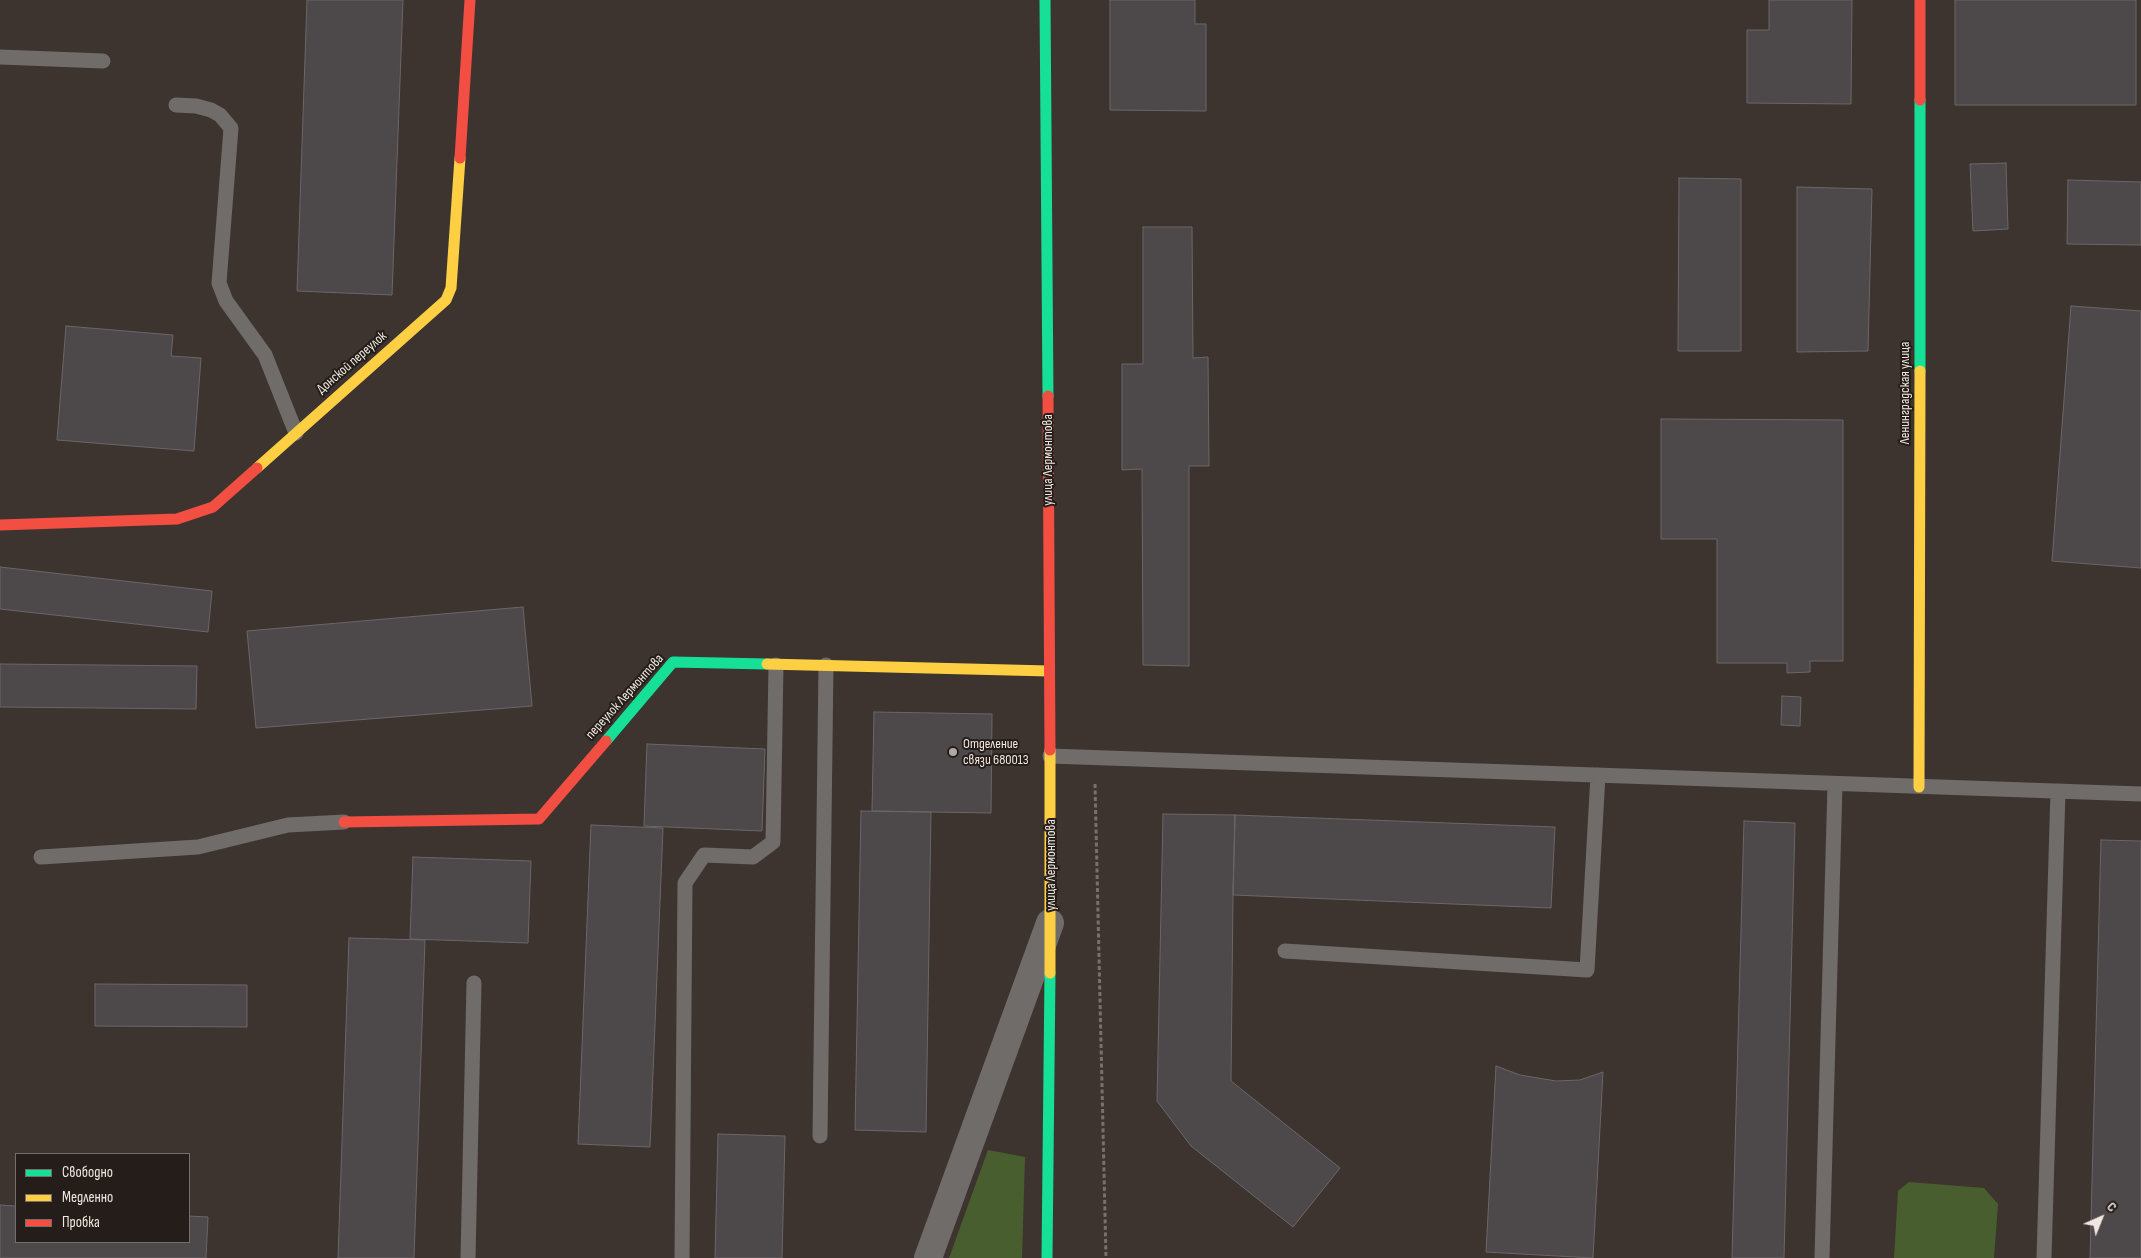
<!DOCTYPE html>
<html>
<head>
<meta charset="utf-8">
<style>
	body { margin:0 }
	#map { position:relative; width:2141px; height:1258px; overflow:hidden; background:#3d3430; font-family:"Sofia Sans Condensed",sans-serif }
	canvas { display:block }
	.legend { position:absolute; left:15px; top:1153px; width:175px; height:90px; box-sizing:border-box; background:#241d19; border:1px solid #766e69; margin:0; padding:6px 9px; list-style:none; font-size:15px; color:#f1e7e1 }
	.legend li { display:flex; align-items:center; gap:10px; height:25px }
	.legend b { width:25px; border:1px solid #766e69 }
	.north { position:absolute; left:2076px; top:1193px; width:50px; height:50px; -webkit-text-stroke:4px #241d19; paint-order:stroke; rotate:44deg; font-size:14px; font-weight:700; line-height:20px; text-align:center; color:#f1e7e1 }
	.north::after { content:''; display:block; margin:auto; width:18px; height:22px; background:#f1e7e1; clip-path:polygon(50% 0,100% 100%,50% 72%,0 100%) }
</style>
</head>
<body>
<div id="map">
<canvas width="2141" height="1258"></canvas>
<ul class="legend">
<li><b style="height:6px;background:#16e098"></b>Свободно</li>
<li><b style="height:6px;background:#ffcf43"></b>Медленно</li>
<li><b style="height:6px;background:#f24e42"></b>Пробка</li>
</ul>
<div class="north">С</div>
</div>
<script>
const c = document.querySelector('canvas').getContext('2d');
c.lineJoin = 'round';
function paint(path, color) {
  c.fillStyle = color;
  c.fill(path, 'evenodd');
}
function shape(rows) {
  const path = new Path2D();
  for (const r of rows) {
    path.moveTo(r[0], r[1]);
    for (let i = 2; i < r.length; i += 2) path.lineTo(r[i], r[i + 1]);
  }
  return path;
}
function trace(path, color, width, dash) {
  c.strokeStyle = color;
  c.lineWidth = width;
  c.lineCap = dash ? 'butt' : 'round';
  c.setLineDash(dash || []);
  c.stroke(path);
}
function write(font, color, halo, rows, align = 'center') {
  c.font = font + ' "Sofia Sans Condensed",sans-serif';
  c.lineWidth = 4;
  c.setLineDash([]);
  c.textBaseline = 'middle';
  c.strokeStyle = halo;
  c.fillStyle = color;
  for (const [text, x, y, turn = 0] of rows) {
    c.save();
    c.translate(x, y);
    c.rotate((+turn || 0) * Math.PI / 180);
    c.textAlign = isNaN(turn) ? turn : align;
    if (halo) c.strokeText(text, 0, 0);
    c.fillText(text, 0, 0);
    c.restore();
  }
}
paint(shape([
	[988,1150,1025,1157,1022,1258,949,1258],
	[1909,1182,1984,1188,1998,1204,1994,1258,1894,1258,1898,1191]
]), '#495e2f');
const building = shape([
	[307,0,403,0,392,295,297,291,307,0],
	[1110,0,1195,0,1195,24,1206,24,1206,111,1110,110,1110,0],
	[1769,0,1852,0,1851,104,1747,103,1747,30,1769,30,1769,0],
	[1955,0,2136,0,2136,105,1955,105,1955,0],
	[2006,163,2008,229,1973,231,1970,164,2006,163],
	[1679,178,1741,179,1741,351,1678,351,1679,178],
	[2068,180,2141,182,2141,245,2067,244,2068,180],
	[1797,187,1872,189,1868,351,1797,352,1797,187],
	[1143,227,1192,227,1193,358,1208,357,1209,466,1189,466,1189,666,1143,665,1142,469,1122,470,1122,364,1143,364,1143,227],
	[2071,306,2141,311,2141,568,2052,561,2071,306],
	[66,326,173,335,171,356,201,358,194,451,57,440,66,326],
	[1661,419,1843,420,1843,661,1810,661,1810,672,1787,673,1787,663,1717,663,1717,539,1661,539,1661,419],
	[0,567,212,591,208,632,0,609,0,567],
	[523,607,532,706,256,728,247,631,523,607],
	[0,664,197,666,196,709,0,707,0,664],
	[1782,696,1801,697,1800,726,1781,725,1782,696],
	[874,712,992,714,991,813,872,811,874,712],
	[647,744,765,749,762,831,644,826,647,744],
	[861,811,931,812,926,1132,855,1130,861,811],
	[1163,814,1235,815,1233,895,1231,1081,1340,1168,1293,1227,1191,1146,1157,1101,1163,814],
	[1235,815,1555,827,1551,908,1233,895,1235,815],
	[1744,821,1795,823,1784,1258,1732,1258,1744,821],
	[591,825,663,828,650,1147,578,1144,591,825],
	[2101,840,2141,841,2141,1258,2090,1258,2101,840],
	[413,857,531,861,528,943,410,939,413,857],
	[349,938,425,940,414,1258,338,1258,349,938],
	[95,984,247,985,247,1027,95,1026,95,984],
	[1496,1066,1520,1075,1556,1081,1580,1080,1603,1072,1593,1258,1486,1252,1496,1066],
	[718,1134,785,1136,782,1258,715,1258,718,1134],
	[0,1205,16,1206,16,1242,189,1242,189,1216,208,1217,206,1258,0,1258,0,1205]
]);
paint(building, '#4d484a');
trace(building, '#6b6769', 1);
trace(shape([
	[1095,784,1106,1258]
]), '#76716f', 3, [4, 2.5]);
trace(shape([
	[0,57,103,61],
	[176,105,196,106,211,110,220,115,231,128,219,283,226,301,265,355,296,433],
	[1050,756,2141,794],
	[41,857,198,847,288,825,344,822],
	[1285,951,1587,970,1598,775],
	[820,1136,826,665],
	[468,1258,474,983],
	[682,1258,685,883,704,855,753,857,773,842,776,665],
	[1822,1258,1835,784],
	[2044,1258,2058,791]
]), '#706c6a', 15);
trace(shape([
	[928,1258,1050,923]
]), '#706c6a', 28);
trace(shape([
	[1045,0,1048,396],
	[1920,371,1920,100],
	[606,741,673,662,767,664],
	[1047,1258,1050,973]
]), '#16e098', 11);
trace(shape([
	[257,468,446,300,451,288,460,158],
	[767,664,1049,671],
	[1050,750,1050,973],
	[1919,787,1920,371]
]), '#ffcf43', 11);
trace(shape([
	[1920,100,1920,0],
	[460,158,470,0],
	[1048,396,1050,750],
	[0,525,177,519,213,507,257,468],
	[344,822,539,819,606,741]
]), '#f24e42', 11);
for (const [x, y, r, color] of [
	[953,752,5,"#b2a8a3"]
]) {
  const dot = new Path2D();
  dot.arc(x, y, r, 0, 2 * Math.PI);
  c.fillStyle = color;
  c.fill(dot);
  trace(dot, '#241d19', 2);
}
write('14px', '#f1e7e1', '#241d19', [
	["Донской переулок",352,363,-41],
	["Ленинградская улица",1905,393,-90],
	["улица Лермонтова",1048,460,-90],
	["переулок Лермонтова",625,697,-48],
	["улица Лермонтова",1051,865,-90]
]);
write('14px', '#f1e7e1', '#241d19', [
	["Отделение",963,744],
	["связи 680013",963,760]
], 'left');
</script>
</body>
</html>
